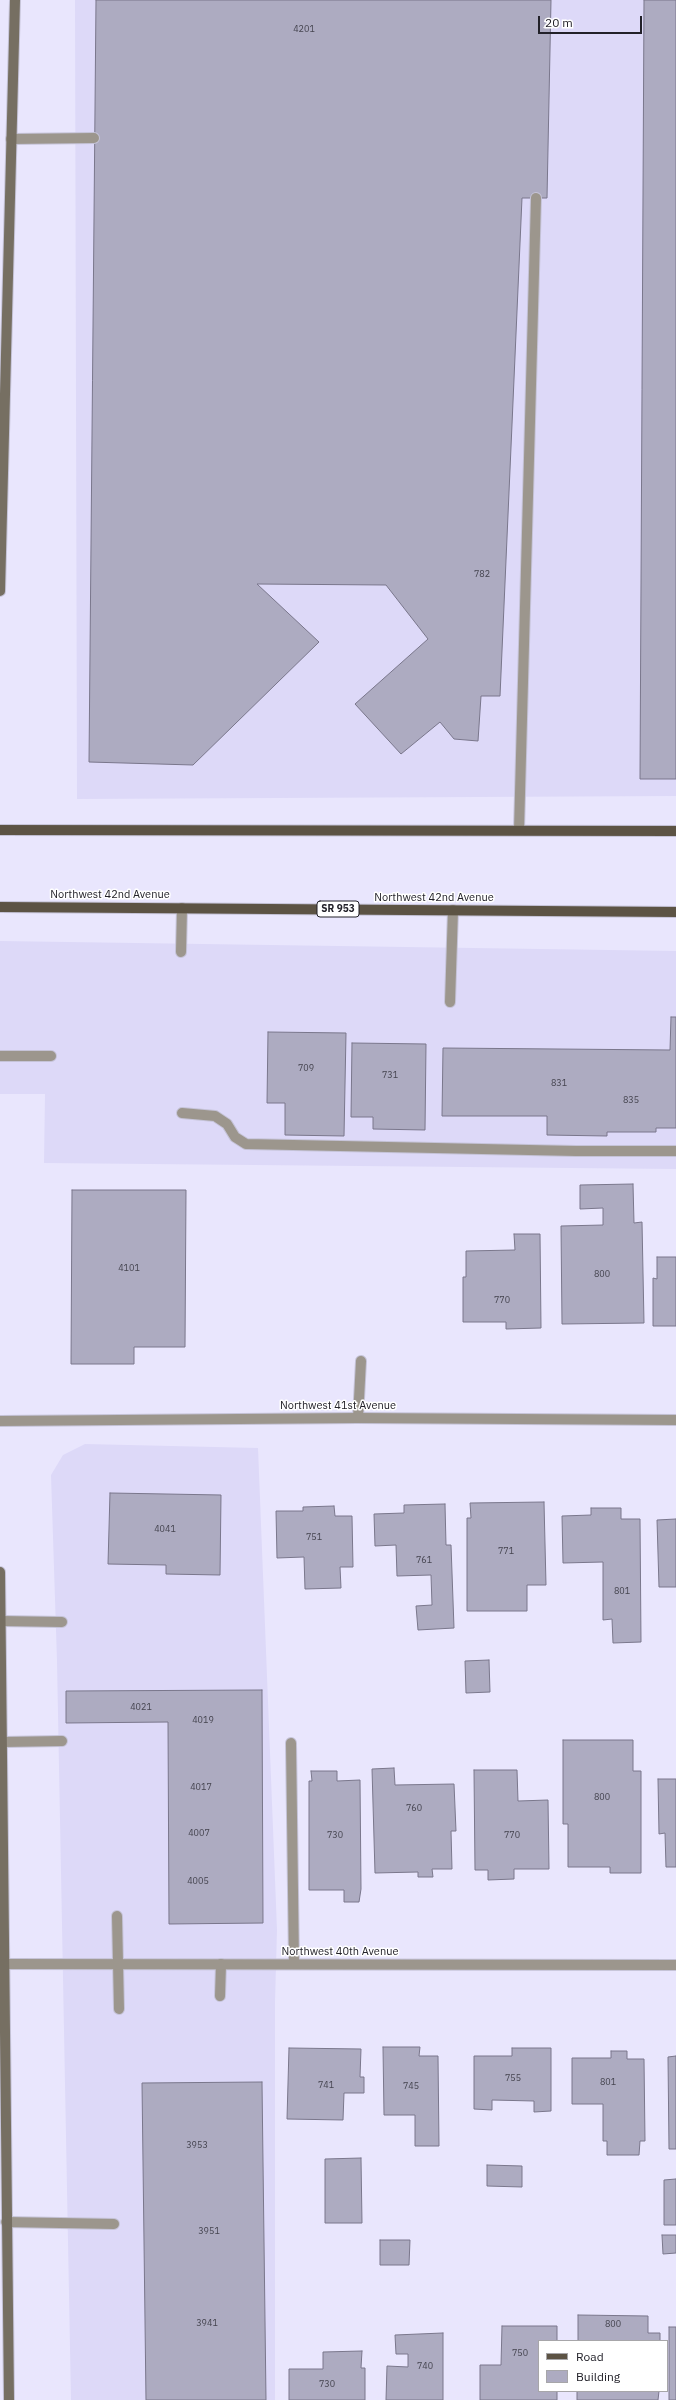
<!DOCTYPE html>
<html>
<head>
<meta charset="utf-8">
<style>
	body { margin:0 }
	#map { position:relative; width:676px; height:2400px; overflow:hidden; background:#e9e6fd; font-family:"IBM Plex Sans",sans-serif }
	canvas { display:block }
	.legend { position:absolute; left:538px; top:2340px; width:130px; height:52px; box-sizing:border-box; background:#fff; border:1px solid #a7a6a9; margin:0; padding:5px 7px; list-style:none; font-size:12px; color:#222129 }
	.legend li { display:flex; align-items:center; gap:8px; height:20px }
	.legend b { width:20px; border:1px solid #a7a6a9 }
	.scale { position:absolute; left:538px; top:16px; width:104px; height:18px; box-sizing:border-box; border:2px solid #222129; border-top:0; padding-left:5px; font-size:12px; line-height:14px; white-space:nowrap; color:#222129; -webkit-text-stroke:3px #fff; paint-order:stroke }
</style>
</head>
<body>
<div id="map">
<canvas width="676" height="2400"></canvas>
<ul class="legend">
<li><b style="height:5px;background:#5c5344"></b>Road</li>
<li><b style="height:11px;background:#adabc1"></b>Building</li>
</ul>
<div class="scale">20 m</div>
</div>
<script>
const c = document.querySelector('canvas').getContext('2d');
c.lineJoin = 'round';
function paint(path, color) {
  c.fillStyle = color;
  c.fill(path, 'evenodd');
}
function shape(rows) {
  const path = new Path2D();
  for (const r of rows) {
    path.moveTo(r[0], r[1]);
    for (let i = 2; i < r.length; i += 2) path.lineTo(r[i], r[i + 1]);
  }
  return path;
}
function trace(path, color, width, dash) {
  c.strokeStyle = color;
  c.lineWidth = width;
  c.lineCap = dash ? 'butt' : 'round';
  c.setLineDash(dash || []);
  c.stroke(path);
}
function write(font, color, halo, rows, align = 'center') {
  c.font = font + ' "IBM Plex Sans",sans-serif';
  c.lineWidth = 3;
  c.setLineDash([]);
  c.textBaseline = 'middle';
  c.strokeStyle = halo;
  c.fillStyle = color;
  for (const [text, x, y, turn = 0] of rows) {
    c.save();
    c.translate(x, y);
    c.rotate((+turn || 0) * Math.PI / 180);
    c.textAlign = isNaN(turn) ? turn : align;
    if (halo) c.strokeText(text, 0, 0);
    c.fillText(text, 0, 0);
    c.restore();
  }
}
paint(shape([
	[75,0,676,0,676,796,77,799],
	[0,941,676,951,676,1169,44,1163,45,1094,0,1094],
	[85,1444,258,1448,277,1930,275,2002,275,2400,71,2400,57,1661,51,1475,63,1455]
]), '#ddd9f8');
const building = shape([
	[96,0,551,0,547,198,522,198,500,696,481,696,478,741,454,739,440,722,401,754,355,704,428,639,386,585,257,584,319,642,193,765,89,762,96,0],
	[644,0,676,0,676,779,640,779,644,0],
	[671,1017,676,1017,676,1128,656,1128,656,1132,607,1132,607,1136,547,1135,547,1116,442,1116,443,1048,670,1050,671,1017],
	[268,1032,346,1033,344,1136,285,1135,285,1103,267,1103,268,1032],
	[352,1043,426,1044,425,1130,373,1129,373,1117,351,1117,352,1043],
	[633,1184,634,1223,642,1222,644,1323,562,1324,561,1226,603,1225,603,1208,580,1209,580,1185,633,1184],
	[72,1190,186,1190,185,1347,134,1347,134,1364,71,1364,72,1190],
	[514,1234,540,1234,541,1328,506,1329,506,1322,463,1322,463,1277,466,1277,466,1251,515,1250,514,1234],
	[657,1257,676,1257,676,1326,653,1326,653,1278,657,1279,657,1257],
	[110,1493,221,1495,220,1575,166,1574,166,1565,108,1564,110,1493],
	[544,1502,546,1585,527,1585,527,1611,467,1611,467,1518,471,1518,470,1503,544,1502],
	[445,1504,446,1545,451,1545,454,1628,418,1630,416,1606,432,1605,431,1575,397,1576,396,1545,375,1546,374,1514,404,1513,404,1505,445,1504],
	[334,1506,335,1516,352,1516,353,1567,340,1567,341,1588,305,1589,304,1557,277,1558,276,1511,303,1511,303,1507,334,1506],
	[591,1508,621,1508,621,1519,640,1519,641,1642,613,1643,612,1619,603,1620,603,1562,563,1563,562,1516,591,1515,591,1508],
	[676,1519,676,1587,659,1587,657,1520,676,1519],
	[489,1660,490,1692,466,1693,465,1661,489,1660],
	[262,1690,263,1923,169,1924,168,1722,66,1723,66,1691,262,1690],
	[563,1740,633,1740,633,1771,641,1771,641,1873,610,1873,610,1867,568,1867,568,1824,563,1824,563,1740],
	[394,1768,395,1785,454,1784,456,1831,451,1831,452,1869,432,1869,433,1877,418,1877,418,1872,375,1873,372,1769,394,1768],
	[474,1770,517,1770,518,1801,548,1800,549,1869,514,1869,514,1879,488,1880,488,1870,475,1870,474,1770],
	[311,1771,337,1771,337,1781,360,1780,361,1889,359,1902,344,1902,344,1890,309,1890,309,1781,312,1781,311,1771],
	[658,1779,676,1779,676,1867,666,1867,665,1833,659,1834,658,1779],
	[383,2047,420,2047,419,2056,438,2056,439,2146,415,2146,415,2115,384,2115,383,2047],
	[289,2048,361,2049,360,2077,364,2077,364,2093,344,2093,343,2120,287,2119,289,2048],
	[512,2048,551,2048,551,2111,534,2112,534,2101,492,2100,492,2110,474,2109,474,2056,512,2056,512,2048],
	[611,2051,627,2051,627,2059,644,2059,645,2141,640,2141,639,2155,607,2155,607,2141,603,2141,603,2104,572,2104,572,2058,611,2058,611,2051],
	[676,2056,676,2149,669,2149,668,2057,676,2056],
	[262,2082,266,2400,146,2400,142,2083,262,2082],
	[361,2158,362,2223,325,2223,325,2159,361,2158],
	[487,2165,522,2166,522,2187,487,2186,487,2165],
	[676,2179,676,2225,664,2225,664,2180,676,2179],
	[662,2235,676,2235,676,2253,663,2254,662,2235],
	[380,2240,410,2240,409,2265,380,2265,380,2240],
	[578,2315,648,2316,648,2333,660,2333,660,2341,578,2341,578,2315],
	[502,2326,557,2326,557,2341,539,2341,539,2391,557,2391,557,2400,480,2400,480,2365,501,2365,502,2326],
	[669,2327,676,2327,676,2400,669,2400,669,2327],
	[443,2333,443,2400,386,2400,387,2366,408,2367,408,2354,396,2354,395,2335,443,2333],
	[362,2351,361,2368,365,2368,365,2400,289,2400,289,2369,323,2369,323,2352,362,2351],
	[577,2391,659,2391,658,2400,577,2400,577,2391]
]);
paint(building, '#adabc1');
trace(building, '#7a778c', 1);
const service = shape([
	[11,139,94,138],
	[519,830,536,198],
	[181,952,182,908],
	[450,1002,453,910],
	[0,1056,51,1056],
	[182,1113,215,1116,227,1124,235,1137,246,1144,576,1151,676,1151],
	[358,1418,361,1361],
	[1,1621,62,1622],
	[3,1742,62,1741],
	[291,1743,294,1964],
	[117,1916,119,2009],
	[220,1996,221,1964],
	[6,2222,114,2224]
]);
const minor = shape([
	[0,1421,358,1418,676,1420],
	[4,1964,676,1965]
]);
const secondary = shape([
	[0,591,15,0],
	[0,1572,9,2400]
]);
const primary = shape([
	[0,830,676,831],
	[0,907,676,912]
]);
trace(service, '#c5c3d7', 12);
trace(minor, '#c5c3d7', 12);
trace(secondary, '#c5c3d7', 12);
trace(primary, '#c5c3d7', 12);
trace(service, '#9c968d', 10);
trace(minor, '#9c968d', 10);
trace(secondary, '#766f62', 10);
trace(primary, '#5c5344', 10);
write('9px', '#45444f', null, [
	["4201",304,29],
	["782",482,574],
	["709",306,1068],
	["731",390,1075],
	["831",559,1083],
	["835",631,1100],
	["4101",129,1268],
	["800",602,1274],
	["770",502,1300],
	["4041",165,1529],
	["751",314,1537],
	["771",506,1551],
	["761",424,1560],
	["801",622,1591],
	["4021",141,1707],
	["4019",203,1720],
	["4017",201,1787],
	["800",602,1797],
	["760",414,1808],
	["4007",199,1833],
	["730",335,1835],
	["770",512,1835],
	["4005",198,1881],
	["755",513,2078],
	["801",608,2082],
	["741",326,2085],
	["745",411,2086],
	["3953",197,2145],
	["3951",209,2231],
	["3941",207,2323],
	["800",613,2324],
	["750",520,2353],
	["740",425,2366],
	["730",327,2384]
]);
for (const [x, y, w] of [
	[338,909,42]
]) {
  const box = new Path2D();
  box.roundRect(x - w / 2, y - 8, w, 16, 3);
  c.fillStyle = '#fff';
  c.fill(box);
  trace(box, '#222129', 1);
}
write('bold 10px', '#222129', null, [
	["SR 953",338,909]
]);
write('11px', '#222129', '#fff', [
	["Northwest 42nd Avenue",110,895],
	["Northwest 42nd Avenue",434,898],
	["Northwest 41st Avenue",338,1406],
	["Northwest 40th Avenue",340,1952]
]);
</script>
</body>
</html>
